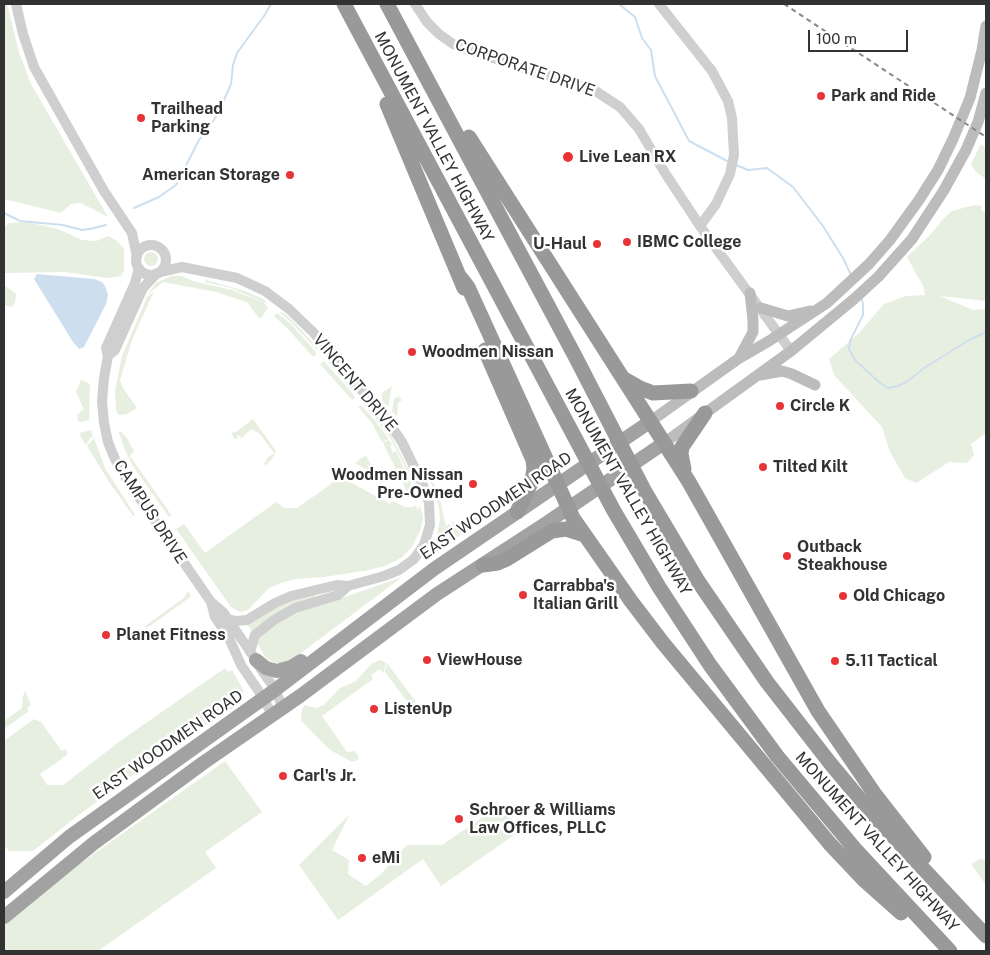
<!DOCTYPE html>
<html>
<head>
<meta charset="utf-8">
<style>
	body { margin:0 }
	#map { position:relative; width:990px; height:955px; overflow:hidden; background:#fff; font-family:"Public Sans",sans-serif }
	canvas { display:block }
	.frame { position:absolute; inset:0; border:5px solid #323232; pointer-events:none }
	.scale { position:absolute; left:808px; top:30px; width:100px; height:22px; box-sizing:border-box; border:2px solid #323232; border-top:0; padding-left:6px; font-size:15px; line-height:18px; white-space:nowrap; color:#323232; -webkit-text-stroke:4px #fff; paint-order:stroke }
</style>
</head>
<body>
<div id="map">
<canvas width="990" height="955"></canvas>
<div class="frame"></div>
<div class="scale">100 m</div>
</div>
<script>
const c = document.querySelector('canvas').getContext('2d');
c.lineJoin = 'round';
function paint(path, color) {
  c.fillStyle = color;
  c.fill(path, 'evenodd');
}
function shape(rows) {
  const path = new Path2D();
  for (const r of rows) {
    if (r.length === 3) {
      path.moveTo(r[0] + r[2], r[1]);
      path.arc(r[0], r[1], r[2], 0, 2 * Math.PI);
      continue;
    }
    path.moveTo(r[0], r[1]);
    for (let i = 2; i < r.length; i += 2) path.lineTo(r[i], r[i + 1]);
  }
  return path;
}
function trace(path, color, width, dash) {
  c.strokeStyle = color;
  c.lineWidth = width;
  c.lineCap = dash ? 'butt' : 'round';
  c.setLineDash(dash || []);
  c.stroke(path);
}
function write(font, color, halo, rows, align = 'center') {
  c.font = font + ' "Public Sans",sans-serif';
  c.lineWidth = 5;
  c.setLineDash([]);
  c.textBaseline = 'middle';
  c.strokeStyle = halo;
  c.fillStyle = color;
  for (const [text, x, y, turn = 0] of rows) {
    c.save();
    c.translate(x, y);
    c.rotate((+turn || 0) * Math.PI / 180);
    c.textAlign = isNaN(turn) ? turn : align;
    if (halo) c.strokeText(text, 0, 0);
    c.fillText(text, 0, 0);
    c.restore();
  }
}
paint(shape([
	[4,4,7,4,19,52,31,84,108,217,81,203,71,204,61,213,4,199],
	[981,144,986,148,986,179,976,172,971,164],
	[974,205,982,206,981,210,984,212,986,211,986,301,940,296,973,310,986,309,986,433,971,444,974,455,967,463,949,462,916,483,905,478,890,452,882,427,834,375,829,359,859,333,884,304,906,296,925,295,923,286,907,257,930,235,943,219,952,211],
	[27,222,58,229,82,240,96,241,108,236,117,241,124,249,124,270,121,276,107,278,65,272,4,273,4,227,9,223],
	[151,259,7],
	[171,276,182,276,193,281,232,290,263,302,268,308,261,318,259,318,247,302,216,292,163,282,147,295,156,283],
	[206,280,245,291,263,299,268,304,231,288,205,282],
	[4,285,16,294,15,303,11,307,4,305],
	[154,291,132,340,120,380,123,388,137,408,127,414,118,415,116,410,115,391,122,356,147,297],
	[279,312,284,313,296,324,317,347,318,351,293,324],
	[277,313,292,325,315,351,316,355,313,357,289,330,274,316],
	[324,361,353,394,355,398,352,400,320,364],
	[327,361,331,362,354,389,356,395],
	[81,380,90,384,89,420,80,422,78,421,77,415,84,409,76,392],
	[392,386,388,407,382,400,382,393],
	[398,396,402,400,398,403,397,417,392,411,394,399],
	[364,404,368,406,388,430,410,472,408,473,391,439],
	[361,405,377,423,389,439,382,442,372,423,358,407],
	[253,419,276,451,272,459,265,466,264,463,267,461,266,459,274,453,260,434,251,429,242,438,238,435,237,436,238,439,235,439,232,435,231,433,236,432],
	[91,430,93,437,91,437,86,445,81,438,80,433],
	[119,432,121,432,127,438,134,451,130,456,170,513,171,515,169,517,133,466,125,450],
	[94,438,105,468,135,515,133,516,109,482,87,446],
	[389,440,392,444,390,446,393,453,396,451,414,490,415,497,410,498,383,443],
	[366,455,373,469,371,472,355,463],
	[431,473,434,477,433,482,439,496,446,526,449,524,452,526,452,521,460,526,462,526,505,494,509,498,509,500,501,503,497,508,488,512,486,516,477,520,471,527,465,528,459,536,441,550,436,545,440,539,437,536,440,519,439,508,429,477],
	[341,477,390,504,392,501,405,507,414,507,416,505,417,509,419,509,419,506,421,508,423,518,420,531,412,547,401,558,385,566,364,571,324,577,296,579,281,583,269,588,248,610,240,612,231,607,176,529,184,524,205,553,276,502,284,508,297,508],
	[402,577,293,659,282,663,276,663,267,659,261,650,256,640,258,637,292,614,339,599],
	[188,591,191,596,189,598,147,628,145,626,184,598],
	[314,593,315,598,252,632,247,624,273,607],
	[381,660,386,663,384,672,382,673,380,669,371,675,373,679,322,716,347,752,354,751,358,755,358,760,352,762,330,750,310,730,301,720,302,709,305,705,316,708,324,705,340,688,356,681,371,664],
	[387,663,419,706,413,709,385,672],
	[225,668,228,672,232,670,244,691,233,703,233,708,176,745,174,743,168,748,169,749,80,814,33,851,9,851,4,845,4,741,34,719,41,722,62,751,66,749,68,752,66,756,62,757,62,759,40,774,47,785,63,785,123,739],
	[25,691,31,705,27,708,29,711,4,729,4,721,22,708,23,696],
	[225,761,262,812,205,852,216,868,98,951,4,951,4,926,64,875],
	[493,810,527,826,441,886,423,859,338,920,299,865,350,814,332,850,349,860,348,874,366,886,381,874,407,845,442,845],
	[981,858,986,861,986,885,971,864]
]), '#e7efe0');
paint(shape([
	[37,274,94,279,102,282,105,286,108,295,106,304,84,347,79,349,73,342,34,279]
]), '#cddfee');
trace(shape([
	[619,4,635,17,642,38,651,50,655,76,689,141,729,162],
	[736,165,748,170,767,168,793,187,823,226,843,258,851,275],
	[134,208,159,197,176,185,199,140,216,117,220,109,231,84,233,65,237,53,264,16,271,4],
	[4,213,20,221,63,225,82,230,90,229,106,225],
	[861,298,863,303,863,315,850,341,849,349,855,360,880,383,888,388,898,386,908,381,924,368,969,340,986,332]
]), '#cddfee', 2);
trace(shape([
	[16,4,23,34,34,67,104,191,132,233,137,257],
	[415,4,427,22,439,34,453,44,474,52,594,90,620,107,639,129,665,173,700,226,791,351],
	[659,4,712,71,728,101,732,118,734,155,730,174,716,204,700,226],
	[151,260,15],
	[139,268,135,283,106,348,108,356,104,378,102,402,104,423,108,442,115,459,127,480,211,602,223,612,256,660,258,665,272,685,283,707],
	[160,272,182,267,237,278,265,291,289,309,313,332,390,424,402,442,423,485,429,503,430,525,424,545,414,559,399,570,384,576,348,586,337,585,291,596,275,603,247,620,236,621,228,619],
	[108,356,115,350,143,288,157,273],
	[211,602,215,617,229,638,241,665,260,693,272,714],
	[250,652,255,635,274,620,295,608,338,595,348,586]
]), '#cfcfcf', 10);
trace(shape([
	[761,308,788,316,810,311],
	[739,358,753,332,753,320,750,293],
	[760,375,782,371,792,374,815,385],
	[651,421,738,359,769,341,827,303,869,264,890,240,919,200,938,170,953,139,970,98,982,50,986,26],
	[664,443,791,351,854,299,878,277,912,239,944,190,966,150,978,122,986,93]
]), '#bcbcbc', 11);
trace(shape([
	[256,660,266,668,277,671,291,667,301,661],
	[4,892,69,837,275,690,434,569,651,421],
	[4,917,94,843,203,763,300,696,437,594,548,522,664,443]
]), '#a2a2a2', 14);
trace(shape([
	[344,4,614,511,659,587,710,665,777,756,855,849,950,951],
	[387,4,576,358,644,490,698,581,767,682,830,763,875,817,986,936],
	[387,104,464,288],
	[469,137,689,482,818,711,874,793,924,857],
	[461,278,468,287,573,518,631,601,663,643,830,844,865,881,901,913],
	[485,350,533,460,534,468,532,481,517,512],
	[626,380,640,388,653,393,691,391],
	[684,469,681,454,682,447,705,413],
	[483,565,498,563,507,559,552,531,566,529,585,535]
]), '#999', 15);
trace(shape([
	[784,4,986,137]
]), '#878787', 2, [5, 4]);
for (const [x, y, r, color] of [
	[821,96,5,"#e93437"],
	[141,118,5,"#e93437"],
	[568,157,6,"#e93437"],
	[290,175,5,"#e93437"],
	[627,242,5,"#e93437"],
	[597,244,5,"#e93437"],
	[412,352,5,"#e93437"],
	[780,406,5,"#e93437"],
	[763,467,5,"#e93437"],
	[473,484,5,"#e93437"],
	[787,556,5,"#e93437"],
	[523,595,5,"#e93437"],
	[843,596,5,"#e93437"],
	[106,635,5,"#e93437"],
	[427,660,5,"#e93437"],
	[835,661,5,"#e93437"],
	[374,709,5,"#e93437"],
	[283,776,5,"#e93437"],
	[459,819,5,"#e93437"],
	[362,858,5,"#e93437"]
]) {
  const dot = new Path2D();
  dot.arc(x, y, r, 0, 2 * Math.PI);
  c.fillStyle = color;
  c.fill(dot);
  trace(dot, '#fff', 2);
}
write('16px', '#323232', '#fff', [
	["CORPORATE DRIVE",525,68,19],
	["MONUMENT VALLEY HIGHWAY",434,137,62],
	["VINCENT DRIVE",355,383,50],
	["MONUMENT VALLEY HIGHWAY",628,492,60],
	["EAST WOODMEN ROAD",496,506,-34],
	["CAMPUS DRIVE",150,512,57],
	["EAST WOODMEN ROAD",168,745,-35],
	["MONUMENT VALLEY HIGHWAY",877,842,48]
]);
write('bold 16px', '#323232', '#fff', [
	["Park and Ride",831,96],
	["Trailhead",151,109],
	["Parking",151,127],
	["Live Lean RX",579,157],
	["American Storage",280,175,"right"],
	["IBMC College",637,242],
	["U-Haul",587,244,"right"],
	["Woodmen Nissan",422,352],
	["Circle K",790,406],
	["Tilted Kilt",773,467],
	["Woodmen Nissan",463,475,"right"],
	["Pre-Owned",463,493,"right"],
	["Outback",797,547],
	["Steakhouse",797,565],
	["Carrabba's",533,586],
	["Italian Grill",533,604],
	["Old Chicago",853,596],
	["Planet Fitness",116,635],
	["ViewHouse",437,660],
	["5.11 Tactical",845,661],
	["ListenUp",384,709],
	["Carl's Jr.",293,776],
	["Schroer & Williams",469,810],
	["Law Offices, PLLC",469,828],
	["eMi",372,858]
], 'left');
</script>
</body>
</html>
